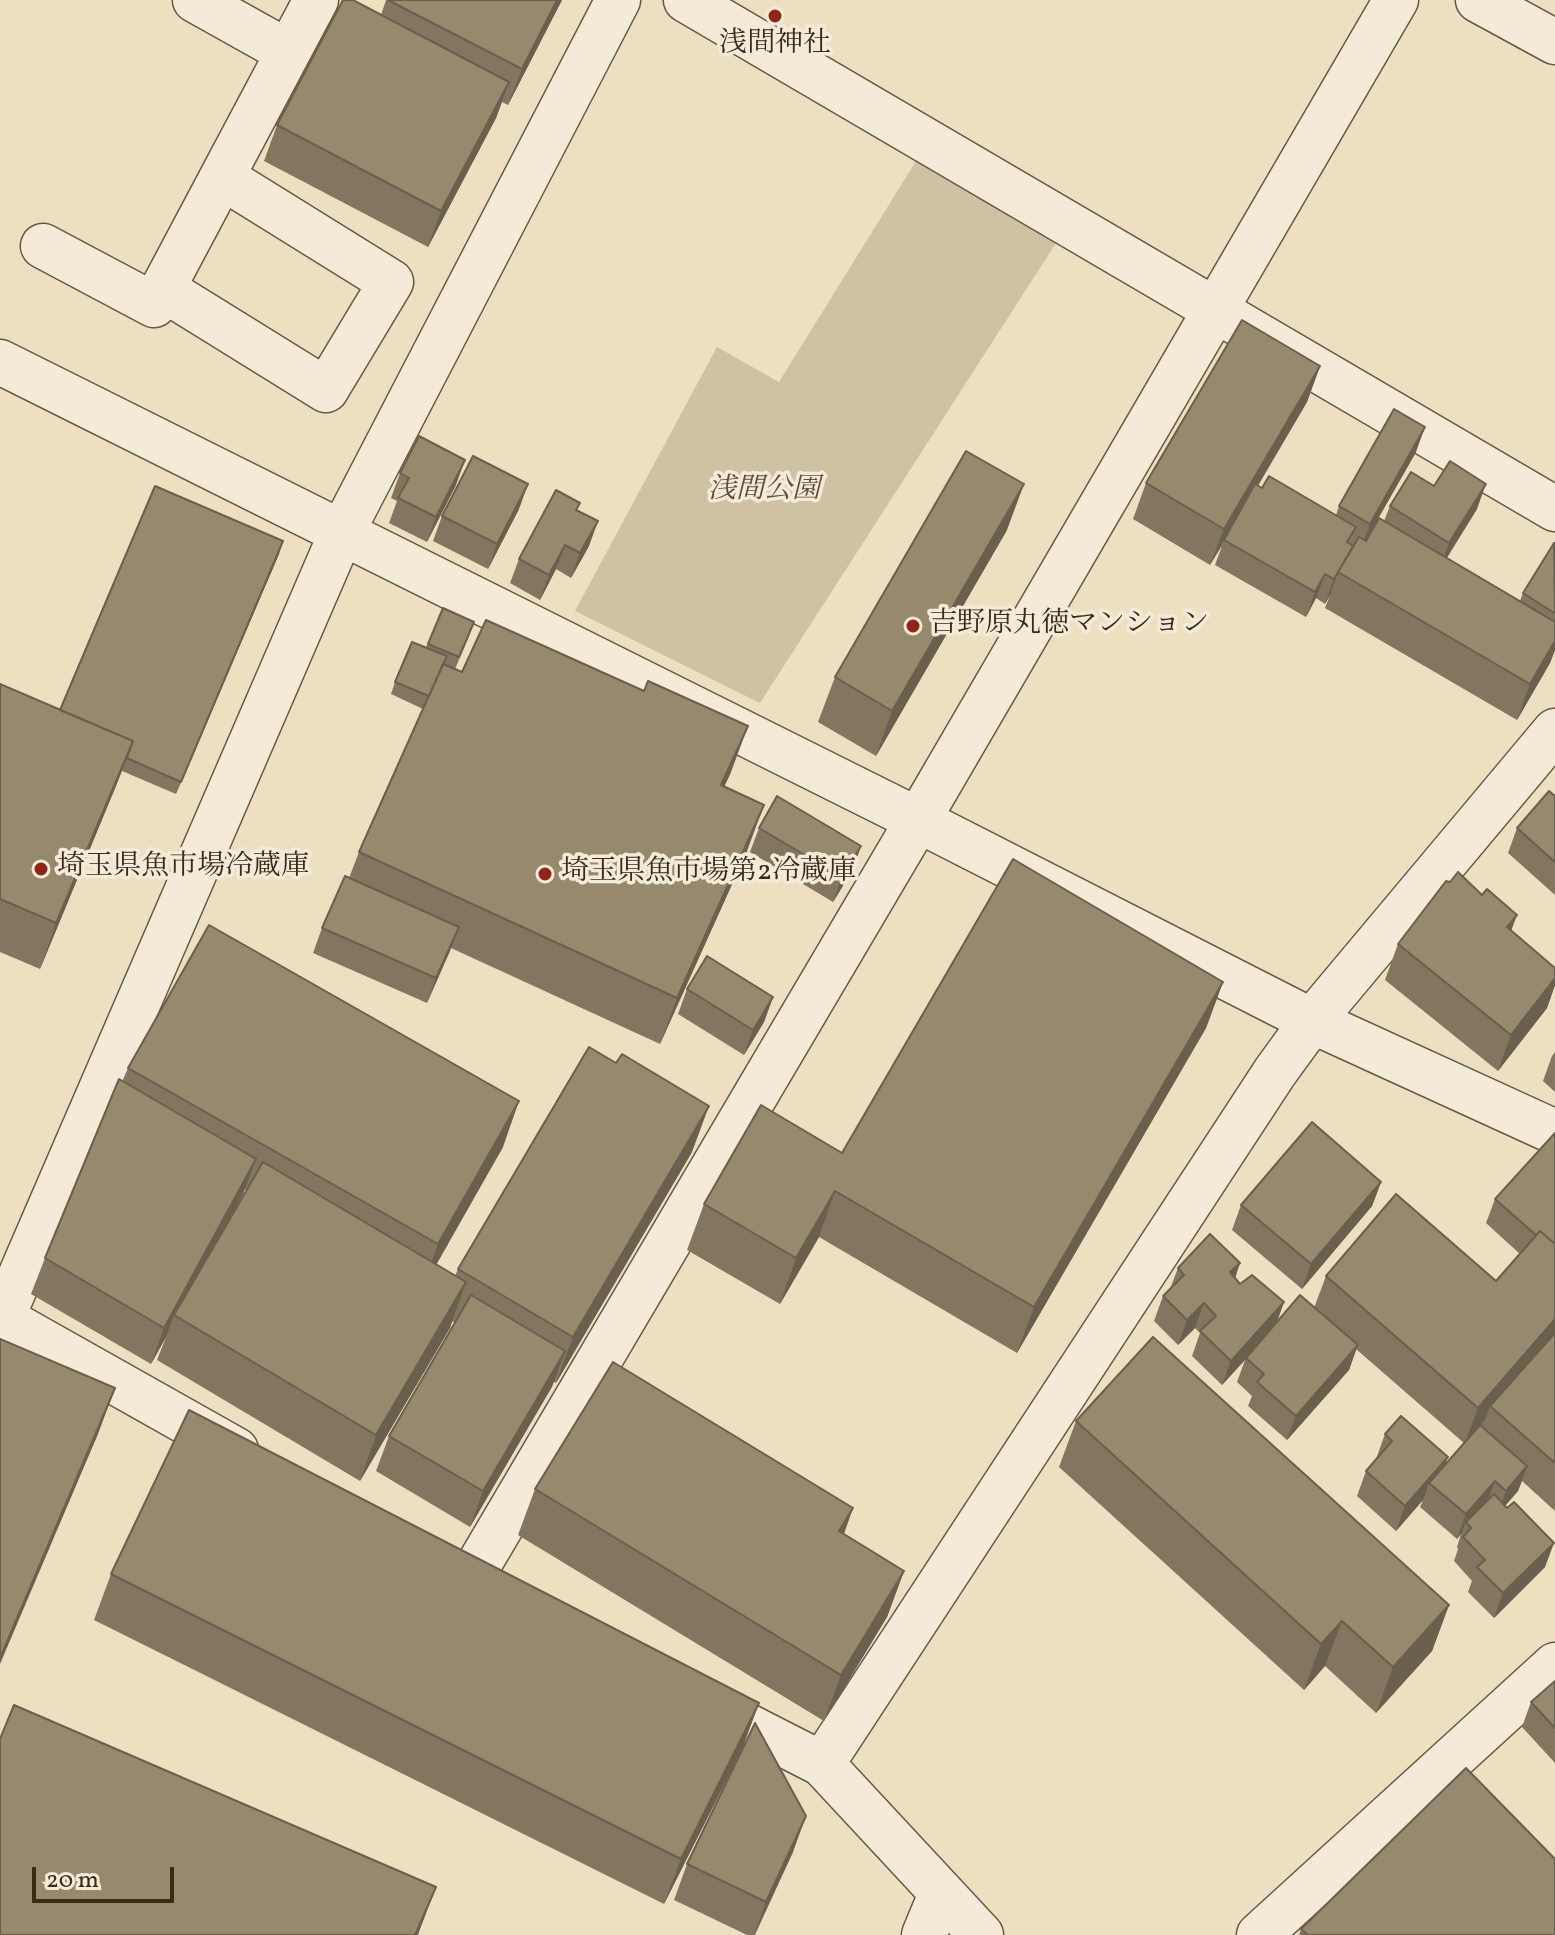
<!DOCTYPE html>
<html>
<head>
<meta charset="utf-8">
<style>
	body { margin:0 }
	#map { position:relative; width:1555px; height:1935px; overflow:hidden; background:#ede0c2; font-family:Vollkorn,serif }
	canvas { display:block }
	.scale { position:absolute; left:32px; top:1867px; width:142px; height:36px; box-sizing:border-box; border:4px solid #3a2b14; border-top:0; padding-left:10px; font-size:24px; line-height:28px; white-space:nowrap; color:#3a2b14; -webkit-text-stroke:6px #f3ebd7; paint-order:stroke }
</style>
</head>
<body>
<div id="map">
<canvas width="1555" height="1935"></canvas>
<div class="scale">20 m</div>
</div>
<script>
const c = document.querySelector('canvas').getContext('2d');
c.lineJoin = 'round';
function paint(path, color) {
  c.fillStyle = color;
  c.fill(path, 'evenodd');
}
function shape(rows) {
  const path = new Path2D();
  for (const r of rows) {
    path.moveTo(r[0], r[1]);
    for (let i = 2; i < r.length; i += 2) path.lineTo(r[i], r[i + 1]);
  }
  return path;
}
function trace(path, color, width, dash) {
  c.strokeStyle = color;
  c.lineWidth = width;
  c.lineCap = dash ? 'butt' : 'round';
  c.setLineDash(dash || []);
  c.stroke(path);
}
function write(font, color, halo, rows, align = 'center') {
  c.font = font + ' Vollkorn,"Noto Serif JP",serif';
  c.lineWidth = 7;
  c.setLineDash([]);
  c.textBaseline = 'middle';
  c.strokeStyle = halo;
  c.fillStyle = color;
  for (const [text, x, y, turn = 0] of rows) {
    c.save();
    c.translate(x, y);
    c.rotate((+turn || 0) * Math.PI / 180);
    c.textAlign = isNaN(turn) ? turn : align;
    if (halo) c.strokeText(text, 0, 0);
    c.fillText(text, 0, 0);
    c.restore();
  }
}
paint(shape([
	[916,161,1056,243,760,703,575,611,717,347,779,382]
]), '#cfc1a4');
const minor = shape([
	[195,0,288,52],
	[686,0,1555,509],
	[1478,0,1555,42],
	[43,246,154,305,316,0],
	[163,289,326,390,391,282,222,177],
	[0,362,918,820,1312,1021,1555,1132],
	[0,1317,236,1450],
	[2,1318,341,534,618,0],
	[469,1581,918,820,1396,0],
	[697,1700,822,1764,981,1935],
	[822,1764,1275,1072,1312,1021,1555,731],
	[924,1935,941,1894],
	[1259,1935,1555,1665]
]);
trace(minor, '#675840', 47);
trace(minor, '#f3ebd7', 44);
paint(shape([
	[386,0,562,0,508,105,502,102,496,118,428,247,264,161,277,125,381,15],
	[1320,366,1307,402,1258,486,1336,515,1339,506,1416,452,1365,541,1384,521,1390,506,1434,486,1477,509,1447,558,1520,601,1523,593,1555,544,1555,650,1550,663,1517,720,1325,608,1330,595,1325,604,1316,598,1306,617,1215,565,1222,546,1210,565,1133,519,1146,483],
	[400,473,456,485,427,542,389,523,397,501,391,498],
	[519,509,488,569,433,541,442,516],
	[578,511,589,546,571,578,556,569,540,600,510,583,519,559],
	[1007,530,876,756,818,722,835,677],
	[279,554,176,794,122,771,40,969,0,952,0,685,60,710],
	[443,608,470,634,455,669,731,772,724,787,747,851,660,1044,451,948,427,1003,313,953,322,928,349,878,359,852,423,709,391,694,395,682,426,647],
	[1555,796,1555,895,1508,853,1517,828],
	[759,828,861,846,852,871,833,902,750,852],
	[1511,931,1555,968,1555,985,1547,1008,1498,1071,1385,980,1398,944],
	[1223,982,1206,1028,1017,1353,819,1237,780,1304,687,1250,704,1204,842,1153],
	[687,989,773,997,764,1022,744,1055,678,1014],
	[1555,1052,1555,1092,1543,1081,1552,1056],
	[128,1068,503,1147,436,1264,455,1276,458,1269,692,1152,556,1383,554,1382,470,1527,376,1471,389,1436,455,1323,452,1321,450,1328,360,1481,157,1360,166,1337,151,1364,31,1294,45,1258],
	[245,1189,247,1191,225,1228,243,1194],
	[1555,1133,1555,1511,1522,1481,1518,1491,1505,1506,1545,1567,1494,1618,1468,1592,1472,1581,1454,1561,1458,1549,1457,1547,1461,1534,1457,1539,1420,1507,1423,1500,1396,1531,1357,1496,1366,1471,1376,1459,1385,1434,1445,1465,1464,1443,1356,1349,1349,1370,1287,1440,1248,1406,1252,1396,1237,1382,1245,1360,1222,1385,1192,1356,1200,1333,1195,1328,1178,1345,1154,1321,1163,1296,1170,1289,1178,1268,1235,1278,1240,1284,1284,1302,1277,1322,1314,1308,1326,1276,1496,1281,1520,1254,1486,1223,1495,1199],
	[1381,1182,1372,1206,1302,1289,1232,1230,1241,1205],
	[1076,1421,1449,1605,1432,1651,1376,1713,1325,1666,1304,1690,1059,1467],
	[535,1489,844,1534,904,1571,887,1617,824,1721,518,1535],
	[111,1574,759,1703,742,1749,664,1904,94,1620],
	[1555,1681,1555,1763,1522,1727,1531,1702],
	[793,1852,755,1935,747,1935,674,1900,687,1864],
	[1301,1929,1555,1935,1299,1935]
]), '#82765f');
paint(shape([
	[557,0,562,0,508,105,522,69],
	[509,82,496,118,428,247,441,211],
	[1320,366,1307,402,1225,540,1224,540,1210,565,1224,529],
	[1425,427,1416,452,1361,549,1370,524],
	[465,460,456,485,427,542,436,517],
	[528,484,519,509,488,569,497,544],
	[1024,484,1007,530,876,756,892,711],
	[1486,484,1477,509,1440,568,1449,543],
	[598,521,589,546,571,578,580,553],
	[283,541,279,554,176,794,181,782],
	[565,545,556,569,540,600,549,575],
	[1353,546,1338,572,1330,595,1325,604,1334,579],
	[1325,574,1316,598,1306,617,1315,592],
	[1555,641,1555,650,1550,663,1517,720,1530,684],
	[748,726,731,772,704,831,721,785],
	[133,741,116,786,40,969,56,923],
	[764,805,747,851,660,1044,677,998],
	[861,846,852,871,833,902,842,877],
	[1517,915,1504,950,1507,927],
	[459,927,450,951,427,1003,436,978],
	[1555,978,1555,985,1547,1008,1498,1071,1511,1035],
	[1223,982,1206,1028,1017,1353,1034,1307],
	[773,997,764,1022,744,1055,753,1030],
	[519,1101,503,1147,422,1290,438,1244],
	[709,1106,692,1152,556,1383,573,1337],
	[256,1159,243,1194,177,1317,174,1315,166,1337,151,1364,164,1328],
	[1381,1182,1372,1206,1302,1289,1311,1264],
	[835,1191,819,1237,780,1304,796,1258],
	[1240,1263,1232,1288,1230,1272],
	[466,1282,450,1328,360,1481,376,1435],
	[1284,1302,1275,1327,1222,1385,1231,1361],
	[1204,1303,1195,1328,1178,1345,1187,1320],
	[1555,1319,1555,1339,1490,1406,1485,1420,1465,1443,1478,1408],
	[1358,1345,1349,1370,1287,1440,1296,1416],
	[565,1351,552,1387,470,1527,483,1491],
	[115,1388,98,1434,0,1664,0,1658],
	[1448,1457,1439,1482,1429,1483,1423,1500,1396,1531,1405,1506],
	[1527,1466,1518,1491,1497,1515,1506,1491],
	[1495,1481,1486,1505,1466,1522,1461,1534,1457,1539,1466,1514],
	[853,1508,837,1554,839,1531],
	[1554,1543,1545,1567,1494,1618,1503,1593],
	[904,1571,887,1617,824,1721,841,1675],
	[1449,1605,1432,1651,1376,1713,1393,1667],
	[1342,1621,1325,1666,1304,1690,1321,1644],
	[759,1703,742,1749,664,1904,681,1859],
	[806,1816,793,1852,754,1935,766,1902],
	[436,1887,419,1932,418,1935,415,1935]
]), '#6a604d');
const building = shape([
	[343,0,353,0,509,82,441,211,277,125,343,0],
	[388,0,557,0,522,69,388,0],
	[1242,320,1320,366,1224,529,1146,483,1242,320],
	[1394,409,1425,427,1370,524,1339,506,1394,409],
	[419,436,465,460,436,517,398,498,409,478,400,473,419,436],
	[966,451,1024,484,892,711,835,677,966,451],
	[473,456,528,484,497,544,442,516,473,456],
	[1450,461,1486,484,1449,543,1390,506,1411,472,1434,486,1450,461],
	[1269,476,1356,527,1347,542,1353,546,1334,579,1325,574,1315,592,1224,540,1255,484,1262,488,1269,476],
	[155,486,283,541,181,782,127,758,133,741,60,710,155,486],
	[556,490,580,503,576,510,598,521,580,553,565,545,549,575,519,559,556,490],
	[1379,518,1555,622,1555,641,1530,684,1338,572,1359,537,1366,541,1379,518],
	[1554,543,1555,612,1554,613,1523,593,1554,543],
	[443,608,474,622,459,657,428,644,443,608],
	[486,620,644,691,648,681,748,726,721,785,764,805,677,998,359,852,443,664,462,672,486,620],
	[412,642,447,656,429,696,395,682,412,642],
	[0,684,133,741,56,923,0,899,0,684],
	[1549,791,1555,796,1555,862,1517,828,1549,791],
	[777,796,861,846,842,877,759,828,777,796],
	[1013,859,1223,982,1034,1307,835,1191,796,1258,704,1204,761,1105,842,1153,1013,859],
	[1458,872,1482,895,1487,889,1517,915,1507,927,1555,968,1555,978,1511,1035,1398,944,1446,881,1450,882,1458,872],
	[345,876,459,927,436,978,322,928,345,876],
	[209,925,519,1101,438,1244,128,1068,209,925],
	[707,956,773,997,753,1030,687,989,707,956],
	[589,1047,616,1063,622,1054,709,1106,573,1337,458,1269,589,1047],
	[119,1079,256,1159,164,1328,45,1258,119,1079],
	[1312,1122,1381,1182,1311,1264,1241,1205,1312,1122],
	[1555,1133,1555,1244,1540,1231,1536,1235,1495,1199,1555,1133],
	[263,1162,466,1282,376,1435,174,1315,263,1162],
	[1396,1194,1496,1281,1540,1231,1555,1244,1555,1319,1478,1408,1326,1276,1396,1194],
	[1210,1234,1240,1263,1230,1272,1240,1284,1252,1275,1284,1302,1231,1361,1200,1331,1216,1316,1204,1303,1187,1320,1163,1296,1184,1275,1178,1268,1210,1234],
	[471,1295,565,1351,483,1491,389,1436,471,1295],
	[1300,1295,1358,1345,1296,1416,1257,1382,1264,1374,1246,1358,1300,1295],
	[1555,1333,1555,1463,1490,1406,1555,1333],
	[1153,1337,1449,1605,1393,1667,1342,1621,1321,1644,1076,1421,1153,1337],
	[0,1339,115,1388,0,1658,0,1339],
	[613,1362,853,1508,839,1531,904,1571,841,1675,535,1489,613,1362],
	[189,1410,759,1703,681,1859,111,1574,189,1410],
	[1401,1416,1448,1457,1405,1506,1366,1471,1392,1441,1385,1434,1401,1416],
	[1480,1425,1527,1466,1506,1491,1495,1481,1466,1514,1429,1483,1480,1425],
	[1494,1494,1507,1508,1514,1502,1554,1543,1503,1593,1477,1567,1485,1560,1463,1537,1471,1528,1466,1522,1494,1494],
	[1555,1681,1555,1728,1531,1702,1555,1681],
	[14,1705,436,1887,415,1935,0,1935,0,1739,14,1705],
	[755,1723,806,1816,766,1902,687,1864,755,1723],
	[1466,1768,1555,1859,1555,1935,1308,1935,1301,1929,1466,1768]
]);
paint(building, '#97896e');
trace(building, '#6a604d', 2);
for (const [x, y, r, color] of [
	[775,16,8,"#8f2418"],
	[913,626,8,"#8f2418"],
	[41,869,8,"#8f2418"],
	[545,874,8,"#8f2418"]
]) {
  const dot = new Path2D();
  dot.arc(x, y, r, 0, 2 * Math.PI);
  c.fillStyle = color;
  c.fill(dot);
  trace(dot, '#f3ebd7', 3);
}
write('28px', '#3a2b14', '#f3ebd7', [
	["浅間神社",775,46,"center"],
	["吉野原丸徳マンション",929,626],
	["埼玉県魚市場冷蔵庫",57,869],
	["埼玉県魚市場第2冷蔵庫",561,874]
], 'left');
write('italic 28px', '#5f5038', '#f3ebd7', [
	["浅間公園",764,492]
]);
</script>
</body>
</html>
